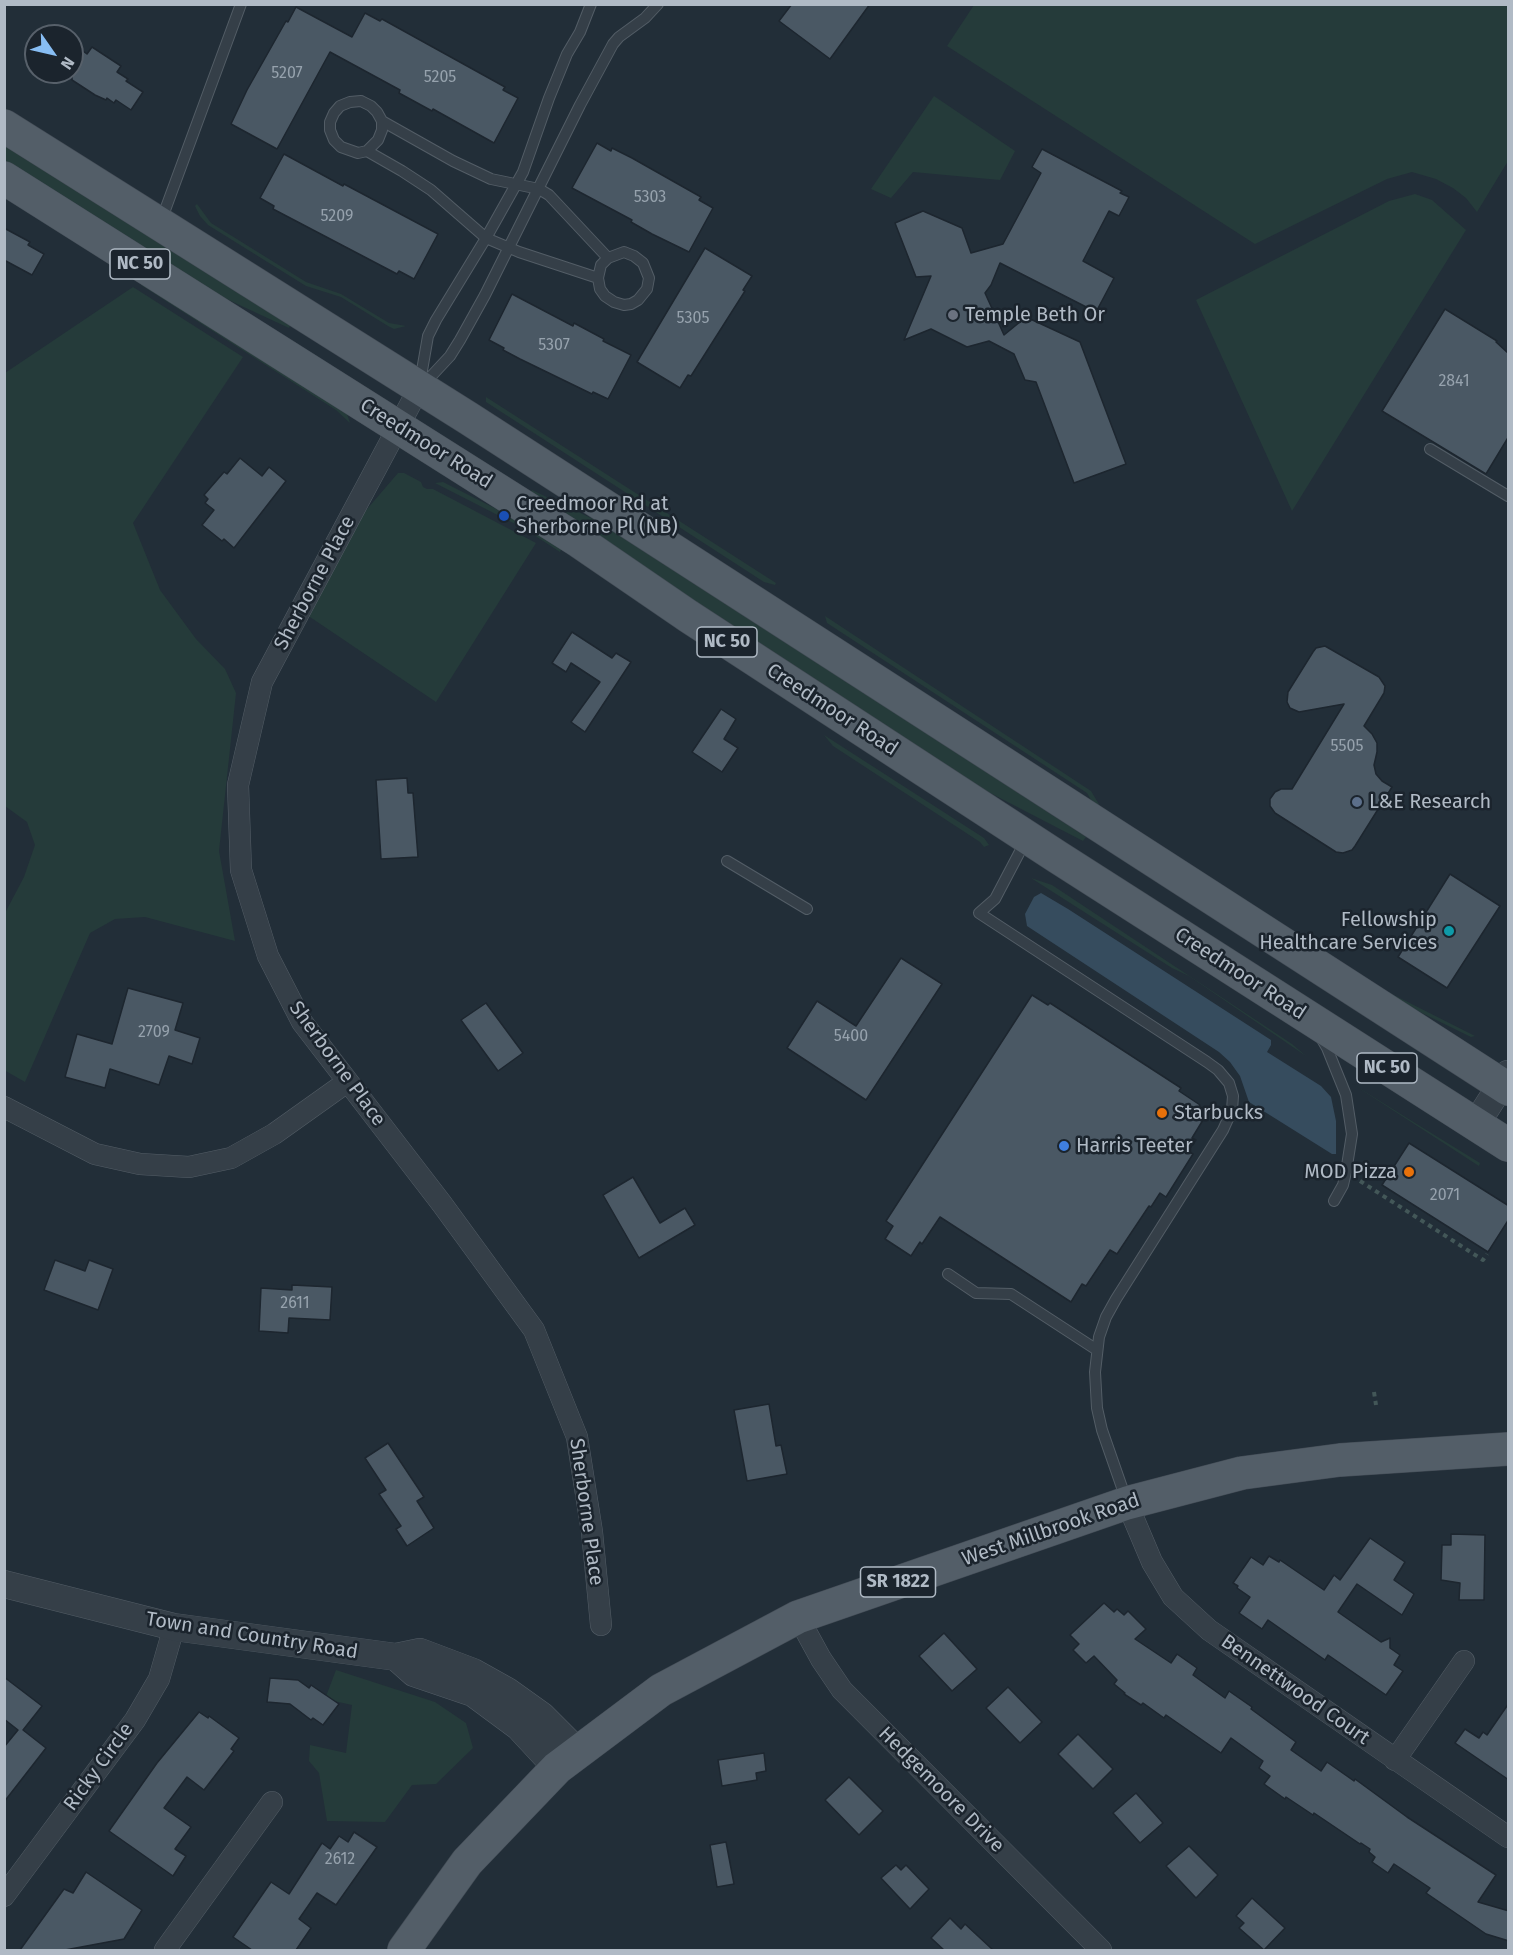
<!DOCTYPE html>
<html>
<head>
<meta charset="utf-8">
<style>
	body { margin:0 }
	#map { position:relative; width:1513px; height:1955px; overflow:hidden; background:#222e38; font-family:"Fira Sans",sans-serif }
	canvas { display:block }
	.frame { position:absolute; inset:0; border:6px solid #b0bac5; pointer-events:none }
	.north { position:absolute; left:24px; top:24px; width:60px; height:60px; box-sizing:border-box; background:#1b242d; border:2px solid #57606a; border-radius:50%; rotate:124deg; font-size:16px; font-weight:700; line-height:24px; text-align:center; color:#b0bac5 }
	.north::after { content:''; display:block; margin:auto; width:21px; height:27px; background:#87bdf3; clip-path:polygon(50% 0,100% 100%,50% 72%,0 100%) }
</style>
</head>
<body>
<div id="map">
<canvas width="1513" height="1955"></canvas>
<div class="frame"></div>
<div class="north">N</div>
</div>
<script>
const c = document.querySelector('canvas').getContext('2d');
c.lineJoin = 'round';
function paint(path, color) {
  c.fillStyle = color;
  c.fill(path, 'evenodd');
}
function shape(rows) {
  const path = new Path2D();
  for (const r of rows) {
    path.moveTo(r[0], r[1]);
    for (let i = 2; i < r.length; i += 2) path.lineTo(r[i], r[i + 1]);
  }
  return path;
}
function trace(path, color, width, dash) {
  c.strokeStyle = color;
  c.lineWidth = width;
  c.lineCap = dash ? 'butt' : 'round';
  c.setLineDash(dash || []);
  c.stroke(path);
}
function write(font, color, halo, rows, align = 'center') {
  c.font = font + ' "Fira Sans",sans-serif';
  c.lineWidth = 5;
  c.setLineDash([]);
  c.textBaseline = 'middle';
  c.strokeStyle = halo;
  c.fillStyle = color;
  for (const [text, x, y, turn = 0] of rows) {
    c.save();
    c.translate(x, y);
    c.rotate((+turn || 0) * Math.PI / 180);
    c.textAlign = isNaN(turn) ? turn : align;
    if (halo) c.strokeText(text, 0, 0);
    c.fillText(text, 0, 0);
    c.restore();
  }
}
paint(shape([
	[974,5,1508,5,1508,161,1477,212,1466,198,1453,188,1436,179,1412,172,1387,179,1255,244,947,46],
	[934,96,1015,151,1000,180,913,172,891,198,871,189],
	[4,140,292,322,289,328,190,282,5,165],
	[1415,194,1432,200,1466,230,1292,511,1196,300,1389,201],
	[197,204,211,223,306,282,341,294,389,323,406,326,394,329,388,326,341,297,306,286,208,225,200,216,195,206],
	[143,282,347,414,350,423,336,410,141,285],
	[133,287,243,357,133,523,160,590,196,639,225,669,236,693,219,851,235,941,145,917,115,919,90,933,25,1082,4,1070,5,913,24,877,35,845,27,822,5,806,5,373],
	[486,397,776,583,775,585,764,582,486,402],
	[398,473,404,473,421,482,423,487,427,489,433,489,536,543,436,702,307,615,362,515],
	[443,482,520,521,562,548,560,552,525,529,435,483],
	[532,490,618,531,1086,837,1083,841,944,769,528,496],
	[825,616,1091,791,1103,811,1384,990,1475,1036,1471,1037,1381,993,1100,815,1087,793,827,623],
	[824,735,984,838,989,845,984,847,980,842,833,746],
	[1031,878,1052,885,1292,1044,1306,1056,1189,976,1172,968],
	[1351,1083,1415,1123,1480,1163,1479,1166],
	[336,1670,435,1702,466,1723,473,1748,436,1784,412,1785,385,1822,327,1821,319,1773,309,1761,310,1745,346,1753,352,1705,325,1699]
]), '#253b3a');
paint(shape([
	[1041,893,1068,909,1271,1040,1271,1045,1267,1052,1321,1086,1331,1097,1336,1121,1336,1154,1332,1154,1249,1102,1240,1076,1230,1062,1219,1052,1027,926,1025,914,1034,897]
]), '#364c5e');
const building = shape([
	[792,4,870,4,830,59,779,21,792,4],
	[296,7,352,37,365,13,380,21,382,19,505,87,503,90,518,98,494,143,433,109,432,111,399,93,400,90,330,52,277,149,231,124,247,90,286,21,288,22,296,7],
	[72,43,87,54,92,47,121,66,117,72,128,79,126,81,143,92,131,110,116,100,114,103,107,98,106,100,95,95,72,80,72,43],
	[597,143,611,151,612,148,632,158,701,197,699,200,713,208,689,252,652,234,631,222,632,220,572,188,597,143],
	[1042,149,1122,191,1120,193,1129,197,1119,216,1109,211,1083,261,1114,278,1096,312,1000,263,991,285,985,293,1004,335,1026,317,1080,342,1126,464,1074,483,1036,382,1025,380,1014,354,989,341,967,347,931,329,904,340,931,276,916,277,895,223,923,211,962,228,971,253,1003,244,1041,173,1032,167,1042,149],
	[284,154,343,186,344,184,438,234,414,279,399,271,397,274,273,209,274,206,260,198,284,154],
	[4,228,30,242,28,245,44,254,32,275,4,260,4,228],
	[705,248,752,276,743,290,745,291,691,376,688,375,680,388,637,362,705,248],
	[512,294,573,326,574,323,604,339,603,341,631,355,608,399,593,392,592,394,520,359,503,350,504,348,489,340,512,294],
	[1445,309,1497,341,1496,342,1509,354,1509,436,1486,474,1382,411,1445,309],
	[240,458,262,476,269,467,286,481,234,548,224,539,222,541,202,525,214,510,205,503,208,499,204,495,224,472,227,474,240,458],
	[572,632,612,658,616,653,631,662,585,732,571,722,600,682,571,663,566,672,552,663,572,632],
	[1325,646,1379,677,1385,686,1384,693,1364,726,1372,734,1377,743,1377,752,1374,765,1376,774,1382,781,1392,787,1355,846,1352,850,1343,853,1336,852,1275,813,1270,806,1270,799,1275,792,1281,789,1292,789,1344,704,1299,712,1290,708,1287,702,1288,692,1313,652,1316,648,1325,646],
	[721,709,736,719,724,739,738,748,722,772,692,752,721,709],
	[407,778,408,793,413,793,418,857,381,859,376,780,407,778],
	[1450,874,1500,906,1447,988,1398,957,1450,874],
	[901,958,942,984,866,1100,787,1048,817,1001,856,1026,901,958],
	[128,988,183,1003,175,1030,200,1038,192,1064,169,1056,159,1085,110,1069,105,1088,65,1077,77,1034,112,1044,128,988],
	[1032,995,1048,1005,1050,1003,1181,1088,1179,1091,1200,1105,1197,1109,1206,1115,1192,1138,1196,1140,1188,1151,1193,1154,1166,1197,1160,1193,1151,1207,1149,1206,1117,1254,1110,1250,1086,1286,1082,1284,1071,1302,940,1217,922,1244,920,1242,911,1256,885,1239,893,1226,886,1221,1032,995],
	[486,1003,523,1053,498,1071,461,1020,486,1003],
	[1409,1143,1509,1206,1509,1219,1488,1252,1382,1185,1409,1143],
	[633,1177,660,1223,685,1208,695,1225,639,1258,603,1195,633,1177],
	[55,1260,85,1271,89,1260,113,1269,98,1310,44,1290,55,1260],
	[292,1285,332,1287,330,1320,289,1318,288,1333,259,1331,261,1288,292,1290,292,1285],
	[769,1404,776,1446,781,1445,787,1474,747,1481,734,1410,769,1404],
	[388,1443,424,1497,417,1501,434,1528,407,1546,396,1529,401,1526,379,1494,386,1490,365,1458,388,1443],
	[1451,1534,1485,1535,1484,1600,1459,1600,1460,1583,1441,1580,1442,1545,1451,1545,1451,1534],
	[1370,1538,1405,1562,1394,1580,1414,1594,1402,1615,1357,1584,1338,1612,1381,1642,1390,1638,1390,1648,1400,1655,1394,1665,1403,1671,1386,1695,1328,1655,1325,1660,1268,1620,1262,1629,1239,1613,1250,1597,1237,1588,1238,1586,1233,1583,1251,1557,1263,1565,1269,1556,1279,1562,1280,1560,1324,1590,1334,1575,1340,1580,1370,1538],
	[1104,1603,1114,1612,1117,1609,1124,1615,1128,1611,1146,1629,1135,1639,1171,1663,1177,1654,1197,1668,1193,1675,1225,1698,1229,1691,1252,1707,1251,1709,1296,1742,1291,1750,1321,1771,1327,1762,1354,1781,1355,1779,1407,1817,1496,1875,1478,1902,1509,1911,1509,1941,1486,1934,1426,1893,1430,1888,1394,1864,1388,1873,1372,1862,1375,1857,1369,1852,1370,1849,1361,1843,1360,1844,1314,1813,1313,1815,1286,1797,1285,1799,1264,1784,1270,1776,1259,1768,1263,1761,1231,1738,1221,1753,1166,1715,1164,1718,1143,1703,1141,1705,1124,1694,1125,1693,1114,1684,1117,1680,1094,1656,1086,1663,1073,1650,1079,1644,1070,1635,1104,1603],
	[944,1633,977,1669,952,1691,919,1656,944,1633],
	[4,1677,42,1706,23,1730,46,1748,4,1802,4,1747,18,1730,4,1719,4,1677],
	[270,1678,298,1680,309,1688,311,1685,339,1704,323,1725,313,1718,311,1720,290,1704,267,1702,270,1678],
	[1008,1687,1042,1722,1020,1743,986,1708,1008,1687],
	[1509,1703,1509,1780,1455,1743,1465,1729,1479,1738,1483,1732,1487,1735,1509,1703],
	[199,1712,208,1718,209,1716,239,1738,231,1749,234,1751,204,1790,187,1777,164,1808,191,1827,175,1849,186,1856,173,1876,109,1831,157,1763,199,1712],
	[1078,1734,1113,1769,1093,1789,1058,1754,1078,1734],
	[764,1753,766,1771,756,1773,757,1780,722,1786,718,1760,764,1753],
	[849,1777,883,1811,859,1835,825,1800,849,1777],
	[1136,1793,1163,1823,1140,1843,1113,1813,1136,1793],
	[354,1832,377,1847,336,1905,317,1893,299,1919,311,1928,296,1950,252,1950,233,1937,271,1882,289,1894,322,1843,330,1849,339,1836,348,1842,354,1832],
	[726,1842,734,1884,717,1887,710,1845,726,1842],
	[1189,1846,1218,1875,1196,1898,1166,1866,1189,1846],
	[896,1865,901,1870,906,1865,929,1889,910,1909,881,1878,896,1865],
	[86,1872,142,1910,124,1939,65,1950,20,1950,64,1889,73,1893,86,1872],
	[1252,1898,1285,1928,1264,1950,1239,1928,1244,1923,1236,1916,1252,1898],
	[950,1918,961,1929,965,1924,993,1950,944,1950,931,1938,950,1918]
]);
paint(building, '#4a5864');
trace(building, '#1d262f', 1.5);
const service = shape([
	[361,101,371,106,377,112,382,121,453,161,491,179,539,189,549,195,608,258,624,252,634,256,643,263,649,278,647,289,638,300,631,304,624,305,614,302,605,296,600,289,598,278,519,252,486,238,431,190,402,171,367,151,358,153,341,147,334,140,330,130,330,122,334,113,340,106,350,102,361,101],
	[367,151,378,140,382,130,382,121],
	[161,221,241,4],
	[598,278,601,265,608,258],
	[420,382,428,336,436,320,486,238,523,172,549,98,567,54,580,32,591,4],
	[422,386,450,356,460,340,485,295,580,105,613,44,619,37,645,18,658,4],
	[1430,449,1508,496],
	[1026,840,995,899,979,913,1207,1062,1218,1070,1229,1083,1233,1096,1232,1110,1223,1130,1116,1299,1106,1317,1099,1337,1095,1372,1097,1408,1102,1430,1126,1499],
	[727,861,807,909],
	[1320,1036,1327,1048,1346,1095,1352,1134,1346,1172,1343,1185,1334,1201],
	[948,1274,976,1293,1011,1294,1097,1350]
]);
const minor = shape([
	[419,388,262,682,238,785,241,870,268,956,302,1022,442,1204,534,1330,577,1437,592,1532,601,1625],
	[4,1107,95,1154,140,1164,189,1167,231,1158,274,1134,347,1082],
	[1127,1503,1152,1562,1173,1597,1209,1630,1508,1837],
	[798,1617,821,1659,842,1690,1101,1950],
	[1395,1760,1464,1661],
	[4,1896,135,1720,159,1679,174,1627],
	[165,1950,272,1802]
]);
const tertiary = shape([
	[1476,1124,1508,1074],
	[4,1584,174,1627,396,1657,420,1652,473,1672,507,1691,542,1716,578,1752],
	[396,1657,414,1673,473,1693,519,1727,557,1768]
]);
const primary = shape([
	[4,126,468,418,1508,1089],
	[4,178,577,540,688,616,1056,856,1508,1145],
	[404,1950,467,1862,557,1768,661,1690,798,1617,1127,1503,1242,1473,1340,1460,1508,1449]
]);
trace(service, '#535d66', 12);
trace(minor, '#535d66', 22);
trace(tertiary, '#535d66', 28);
trace(primary, '#424b55', 34);
trace(shape([
	[1360,1181,1483,1260,1487,1254],
	[1374,1392,1376,1405]
]), '#435758', 4, [4.5, 4.5]);
trace(service, '#353f48', 10);
trace(minor, '#353f48', 21);
trace(tertiary, '#353f48', 27);
trace(primary, '#535e68', 33);
for (const [x, y, r, color] of [
	[953,315,6,"#6b7280"],
	[504,516,6,"#1a4fb4"],
	[1357,802,6,"#5c6f8a"],
	[1449,931,6,"#0f9aa8"],
	[1162,1113,6,"#e8710a"],
	[1064,1146,6,"#3f7fe0"],
	[1409,1172,6,"#e8710a"]
]) {
  const dot = new Path2D();
  dot.arc(x, y, r, 0, 2 * Math.PI);
  c.fillStyle = color;
  c.fill(dot);
  trace(dot, '#1b242d', 2);
}
write('16px', '#96a2ad', null, [
	["5207",287,74],
	["5205",440,78],
	["5303",650,198],
	["5209",337,217],
	["5305",693,319],
	["5307",554,346],
	["2841",1454,382],
	["5505",1347,747],
	["2709",154,1033],
	["5400",851,1037],
	["2071",1445,1196],
	["2611",295,1304],
	["2612",340,1860]
]);
for (const [x, y, w] of [
	[140,264,60],
	[727,642,60],
	[1387,1068,60],
	[898,1582,75]
]) {
  const box = new Path2D();
  box.roundRect(x - w / 2, y - 15, w, 30, 4.5);
  c.fillStyle = '#1b242d';
  c.fill(box);
  trace(box, '#b0bac5', 1.5);
}
write('bold 18px', '#b0bac5', null, [
	["NC 50",140,264],
	["NC 50",727,642],
	["NC 50",1387,1068],
	["SR 1822",898,1582]
]);
write('20px', '#b0bac5', '#1b242d', [
	["Temple Beth Or",965,315],
	["Creedmoor Rd at",516,504],
	["Sherborne Pl (NB)",516,527],
	["L&E Research",1369,802],
	["Fellowship",1437,920,"right"],
	["Healthcare Services",1437,943,"right"],
	["Starbucks",1174,1113],
	["Harris Teeter",1076,1146],
	["MOD Pizza",1397,1172,"right"]
], 'left');
write('20px', '#b0bac5', '#1b242d', [
	["Creedmoor Road",426,444,32],
	["Sherborne Place",315,583,-62],
	["Creedmoor Road",832,710,33],
	["Creedmoor Road",1240,974,33],
	["Sherborne Place",337,1064,54],
	["Sherborne Place",586,1512,82],
	["West Millbrook Road",1051,1530,-19],
	["Town and Country Road",252,1636,9],
	["Bennettwood Court",1295,1690,35],
	["Ricky Circle",99,1767,-54],
	["Hedgemoore Drive",941,1790,45]
]);
</script>
</body>
</html>
